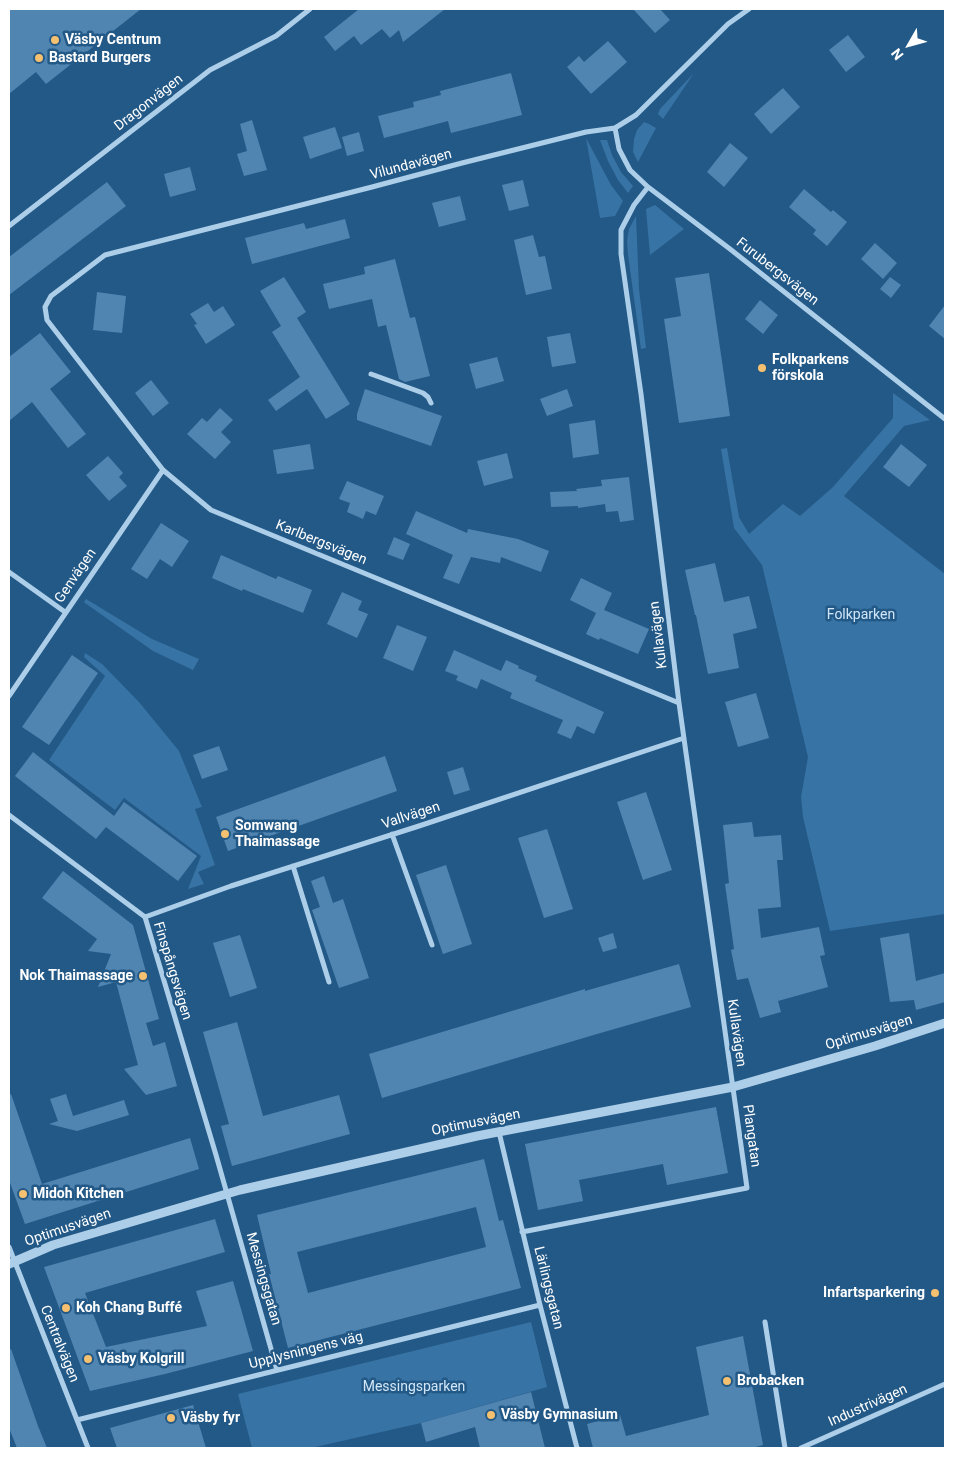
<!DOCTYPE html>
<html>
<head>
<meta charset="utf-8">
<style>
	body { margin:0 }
	#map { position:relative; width:954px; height:1457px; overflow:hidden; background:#235987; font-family:Roboto,sans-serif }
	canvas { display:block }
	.frame { position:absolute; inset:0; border:10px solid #fff; pointer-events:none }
	.north { position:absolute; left:884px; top:20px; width:50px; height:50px; -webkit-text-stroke:4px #235987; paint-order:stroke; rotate:232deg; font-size:14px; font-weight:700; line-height:20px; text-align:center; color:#fff }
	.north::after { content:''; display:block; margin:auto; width:18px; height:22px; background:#fff; clip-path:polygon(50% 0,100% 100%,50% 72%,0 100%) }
</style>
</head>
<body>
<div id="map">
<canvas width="954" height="1457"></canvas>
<div class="frame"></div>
<div class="north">N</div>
</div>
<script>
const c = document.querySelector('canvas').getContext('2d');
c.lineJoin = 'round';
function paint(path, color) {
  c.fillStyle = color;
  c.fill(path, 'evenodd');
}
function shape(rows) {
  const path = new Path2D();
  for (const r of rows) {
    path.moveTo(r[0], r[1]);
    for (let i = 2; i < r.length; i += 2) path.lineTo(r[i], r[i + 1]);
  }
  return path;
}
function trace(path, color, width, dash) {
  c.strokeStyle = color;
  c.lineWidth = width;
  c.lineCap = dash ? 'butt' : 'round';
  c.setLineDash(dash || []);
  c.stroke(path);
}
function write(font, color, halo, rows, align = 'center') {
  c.font = font + ' Roboto,sans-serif';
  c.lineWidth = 5;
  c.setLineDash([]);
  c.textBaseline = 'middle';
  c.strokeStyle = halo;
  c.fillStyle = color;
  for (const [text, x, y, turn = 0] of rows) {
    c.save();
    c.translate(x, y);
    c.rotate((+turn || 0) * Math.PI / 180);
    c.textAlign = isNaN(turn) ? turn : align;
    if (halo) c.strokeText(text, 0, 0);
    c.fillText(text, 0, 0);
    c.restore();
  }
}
paint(shape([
	[694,73,663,119,658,114,660,109],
	[644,122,649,124,656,128,638,162,633,152,634,139,637,130],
	[586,138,611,185,623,201,615,216,600,218],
	[600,140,607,140,612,155,621,172,633,186,628,193,618,180,608,161],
	[655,205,684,229,650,255,646,209],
	[636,216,639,289,646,348,641,349,628,255,627,241,629,229],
	[893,393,930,420,904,426,844,496,945,574,945,914,830,931,803,817,801,797,808,757,762,565,734,528,721,449,727,448,739,517,749,534,783,504,800,516,833,487,893,418],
	[86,599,152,639,199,659,193,670,153,651,85,603,84,602],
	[85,653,102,664,139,702,179,751,202,807,195,809,215,865,198,872,204,884,188,889,201,856,124,798,115,810,49,760,105,676,84,657],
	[531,1322,547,1387,421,1423,311,1448,252,1448,238,1394]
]), '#3773a4');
paint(shape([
	[9,9,141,9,46,84,36,72,9,94],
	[359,9,445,9,403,42,399,30,390,38,382,29,361,45,354,36,335,51,324,37],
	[633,9,660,9,670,20,655,33],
	[848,35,865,57,846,72,829,50],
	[608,41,627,62,591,94,567,67,579,56,584,62],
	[511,73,522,115,451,133,448,121,384,138,378,116,414,107,413,102,441,95,440,91],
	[783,88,800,107,771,134,754,114],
	[252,120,267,170,244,176,237,154,247,151,240,124],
	[335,127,342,148,310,159,303,137],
	[359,132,364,151,347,156,342,137],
	[730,143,748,158,724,187,707,172],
	[190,167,196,190,170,197,164,174],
	[523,180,529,206,509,211,502,185],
	[107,182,126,206,9,295,9,257],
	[804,189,831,212,833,210,847,222,827,246,813,234,816,230,789,207],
	[460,196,466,220,439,227,432,203],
	[345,219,350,238,252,264,245,238,304,223,306,229],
	[533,235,539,257,545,256,552,289,526,295,514,240],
	[875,243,897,263,883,279,861,259],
	[395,259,410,318,415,317,430,376,405,382,399,379,386,325,378,327,372,299,329,309,323,284,365,274,364,267],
	[709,273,730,416,679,423,664,319,681,316,675,278],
	[284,277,306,312,297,318,350,404,326,419,307,389,276,411,268,400,300,377,272,332,281,326,260,291],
	[890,277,901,285,891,298,880,289],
	[97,292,126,296,122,333,93,330],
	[760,300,778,315,763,334,745,319],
	[208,303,214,312,223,306,235,325,206,344,194,325,197,324,190,314],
	[945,305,945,339,929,326],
	[40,333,71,372,50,389,86,434,68,448,32,402,9,421,9,357],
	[570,333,576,363,552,367,547,337],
	[497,357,504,381,476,389,469,364],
	[151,380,169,403,153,416,135,393],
	[365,389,442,416,431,446,357,420,357,414],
	[567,389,573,406,547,416,540,399],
	[220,408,233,420,221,432,231,442,215,459,187,434,202,418,207,422],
	[595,420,599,454,573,458,569,424],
	[310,444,314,469,277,474,273,450],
	[901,444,927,465,909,487,883,467],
	[507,453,513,478,484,486,477,461],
	[108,456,123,473,119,477,127,486,109,501,86,475],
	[629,477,634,520,620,522,618,511,606,512,605,504,578,508,578,506,551,507,550,492,577,491,576,489,602,486,601,480],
	[347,481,384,496,376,515,366,511,363,519,347,512,350,503,339,499],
	[416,511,467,533,468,529,518,539,549,551,541,572,501,557,500,563,471,557,459,584,443,578,453,555,406,534],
	[161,523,189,541,172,567,160,559,147,579,131,569],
	[394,537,410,544,403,560,387,554],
	[221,555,276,579,278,576,312,590,303,613,243,589,242,591,212,578],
	[715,563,724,602,749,596,757,628,733,634,739,668,708,674,696,615,695,615,685,570],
	[581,578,612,593,604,610,649,629,638,654,600,638,599,640,586,634,596,613,570,600],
	[342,592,362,601,358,610,368,614,357,638,327,624],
	[397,625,427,637,413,671,383,658],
	[454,650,501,671,506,660,519,666,518,668,537,676,535,681,604,712,594,734,577,726,571,739,557,733,563,720,510,698,512,693,481,679,477,689,456,680,458,676,445,671],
	[72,655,98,673,49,745,22,727],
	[756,693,769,738,738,747,725,702],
	[219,746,228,770,202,779,193,755],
	[33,752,114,816,124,802,197,856,178,881,106,827,96,839,15,776],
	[385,756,397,791,228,851,216,817],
	[463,767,470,790,454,795,447,772],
	[646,792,672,870,643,880,617,802],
	[752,822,754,837,781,835,783,860,777,860,781,907,758,909,761,938,819,927,825,955,820,956,828,987,778,1001,781,1012,760,1018,748,978,737,980,731,950,734,949,725,884,729,883,723,825],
	[547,829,573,909,544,918,518,838],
	[446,865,472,944,443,954,416,875],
	[63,871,133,925,159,1019,146,1023,153,1046,165,1042,177,1086,146,1095,124,1069,138,1065,116,982,98,987,111,954,88,951,97,939,42,898],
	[324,876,333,903,343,899,369,978,339,988,312,910,320,907,311,881],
	[613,933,617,948,603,952,598,938],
	[909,933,916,981,945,973,945,1002,916,1010,914,1000,890,1002,880,938],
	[240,935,257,988,230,997,213,943],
	[679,964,691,1007,597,1034,382,1098,369,1054,585,989,585,991],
	[237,1022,263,1116,339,1095,350,1134,232,1166,221,1126,229,1124,203,1032],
	[11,1094,42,1184,190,1138,199,1169,25,1224,9,1180,9,1095],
	[66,1094,73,1116,124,1100,129,1115,77,1131,49,1124,58,1121,50,1099],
	[716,1107,728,1173,667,1185,663,1164,579,1180,583,1201,538,1210,525,1144],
	[484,1159,499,1221,503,1220,521,1288,288,1348,269,1274,271,1274,257,1215],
	[476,1207,486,1247,308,1293,297,1252],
	[215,1219,225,1252,85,1293,106,1347,207,1326,196,1291,233,1281,253,1351,165,1374,90,1391,44,1267],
	[743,1336,763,1445,752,1448,593,1448,587,1424,620,1415,626,1436,709,1415,696,1347],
	[11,1349,38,1426,47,1448,17,1448,9,1428,9,1350],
	[531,1392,545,1448,480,1448,475,1427,426,1442,421,1423],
	[193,1405,206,1448,117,1448,110,1428]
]), '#5085b1');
trace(shape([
	[615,128,619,149,630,170,648,187,730,249,945,419],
	[9,226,210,70,276,36,310,9],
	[371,374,423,393,428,397,431,403],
	[9,572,65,612],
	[9,696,163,470],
	[679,703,211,510,163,470,47,320,45,307,51,296,105,255,372,187,462,163,586,132,615,128,636,115,728,24,749,9],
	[9,815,145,917,216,1155,277,1370],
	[392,834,432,945],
	[293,866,329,982],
	[145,917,231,886,419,826,684,738],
	[499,1132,540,1305,577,1448],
	[522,1232,747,1188,679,703,641,394,621,254,621,230,634,205,648,187],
	[9,1247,88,1448],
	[765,1322,785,1448],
	[77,1420,540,1305],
	[801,1448,945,1384]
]), '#adcee9', 5);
trace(shape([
	[9,1264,53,1245,240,1190,477,1136,733,1087,875,1046,945,1023]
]), '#adcee9', 9);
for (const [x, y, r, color] of [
	[55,40,5,"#f5c170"],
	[39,58,5,"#f5c170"],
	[762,368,5,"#f5c170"],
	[225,834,5,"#f5c170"],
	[143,976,5,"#f5c170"],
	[23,1194,5,"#f5c170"],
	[935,1293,5,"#f5c170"],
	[66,1308,5,"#f5c170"],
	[88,1359,5,"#f5c170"],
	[727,1381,5,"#f5c170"],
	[491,1415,5,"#f5c170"],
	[171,1418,5,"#f5c170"]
]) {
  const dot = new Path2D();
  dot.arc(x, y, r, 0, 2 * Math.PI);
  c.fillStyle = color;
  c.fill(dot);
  trace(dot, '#235987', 2);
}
write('bold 14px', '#fff', '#235987', [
	["Väsby Centrum",65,40],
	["Bastard Burgers",49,58],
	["Folkparkens",772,360],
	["förskola",772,376],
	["Somwang",235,826],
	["Thaimassage",235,842],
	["Nok Thaimassage",133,976,"right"],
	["Midoh Kitchen",33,1194],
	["Infartsparkering",925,1293,"right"],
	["Koh Chang Buffé",76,1308],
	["Väsby Kolgrill",98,1359],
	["Brobacken",737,1381],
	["Väsby Gymnasium",501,1415],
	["Väsby fyr",181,1418]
], 'left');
write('14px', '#fff', '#235987', [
	["Dragonvägen",149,103,-38],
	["Vilundavägen",411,165,-15],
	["Furubergsvägen",777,272,38],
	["Karlbergsvägen",321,543,22],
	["Genvägen",76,576,-56],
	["Kullavägen",659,635,-97],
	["Vallvägen",411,816,-18],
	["Finspångsvägen",172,971,73],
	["Kullavägen",736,1033,82],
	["Optimusvägen",869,1033,-17],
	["Optimusvägen",476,1123,-11],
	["Plangatan",751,1136,82],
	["Optimusvägen",68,1228,-19],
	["Messingsgatan",263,1279,74],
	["Lärlingsgatan",548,1288,76],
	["Centralvägen",59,1344,68],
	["Upplysningens väg",306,1351,-14],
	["Industrivägen",868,1406,-24]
]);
write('14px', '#d1e6f7', '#235987', [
	["Folkparken",861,615],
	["Messingsparken",414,1387]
]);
</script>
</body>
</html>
